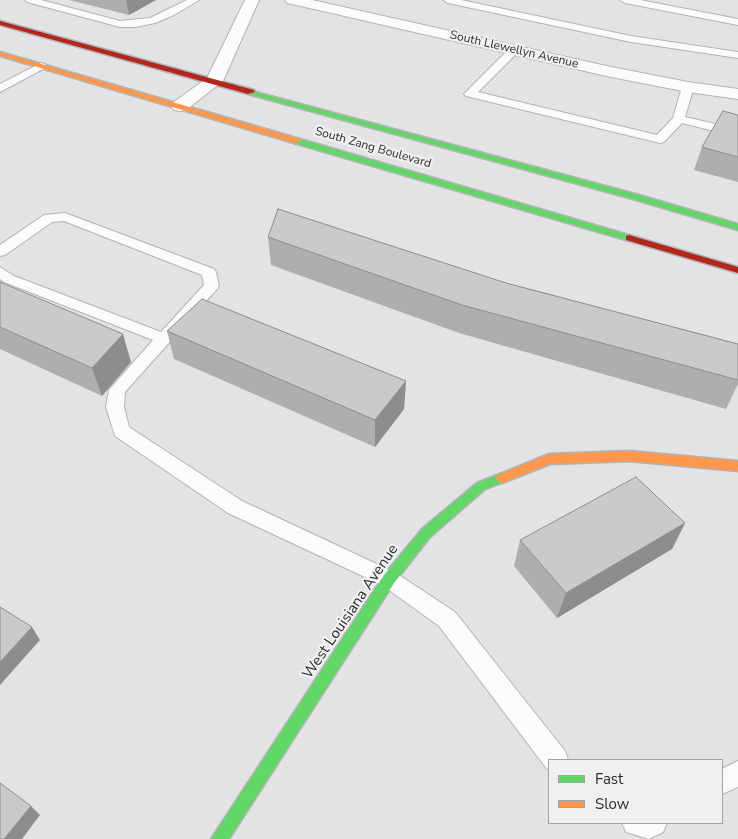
<!DOCTYPE html>
<html>
<head>
<meta charset="utf-8">
<style>
	body { margin:0 }
	#map { position:relative; width:738px; height:839px; overflow:hidden; background:#e2e3e4; font-family:"Nunito Sans",sans-serif }
	canvas { display:block }
	.legend { position:absolute; left:548px; top:759px; width:175px; height:65px; box-sizing:border-box; background:#eff0f2; border:1px solid #a1a2a4; margin:0; padding:6px 9px; list-style:none; font-size:15px; color:#2d2d2e }
	.legend li { display:flex; align-items:center; gap:10px; height:25px }
	.legend b { width:25px; border:1px solid #a1a2a4 }
</style>
</head>
<body>
<div id="map">
<canvas width="738" height="839"></canvas>
<ul class="legend">
<li><b style="height:6px;background:#63d668"></b>Fast</li>
<li><b style="height:6px;background:#ff974d"></b>Slow</li>
</ul>
</div>
<script>
const c = document.querySelector('canvas').getContext('2d');
c.lineJoin = 'round';
function shape(rows) {
  const path = new Path2D();
  for (const r of rows) {
    path.moveTo(r[0], r[1]);
    for (let i = 2; i < r.length; i += 2) path.lineTo(r[i], r[i + 1]);
  }
  return path;
}
function trace(path, color, width, dash) {
  c.strokeStyle = color;
  c.lineWidth = width;
  c.lineCap = dash ? 'butt' : 'round';
  c.setLineDash(dash || []);
  c.stroke(path);
}
function paint(path, color) {
  c.fillStyle = color;
  c.fill(path, 'evenodd');
}
function write(font, color, halo, rows, align = 'center') {
  c.font = font + ' "Nunito Sans",sans-serif';
  c.lineWidth = 4.5;
  c.setLineDash([]);
  c.textBaseline = 'middle';
  c.strokeStyle = halo;
  c.fillStyle = color;
  for (const [text, x, y, turn = 0] of rows) {
    c.save();
    c.translate(x, y);
    c.rotate((+turn || 0) * Math.PI / 180);
    c.textAlign = isNaN(turn) ? turn : align;
    if (halo) c.strokeText(text, 0, 0);
    c.fillText(text, 0, 0);
    c.restore();
  }
}
const lane = shape([
	[25,0,41,0,120,21,150,18,187,0,199,0,174,15,155,23,135,27,120,27,27,2,25,0],
	[443,0,461,0,631,36,738,52,738,58,631,42,448,3,443,0],
	[620,0,640,0,738,19,738,25,625,3,620,0],
	[514,47,518,48,519,50,518,52,478,92,657,135,673,118,682,87,688,84,694,87,685,117,738,129,738,137,682,123,664,142,660,143,466,96,464,94,510,48,514,47],
	[41,63,45,64,46,66,45,68,0,92,0,84,41,63],
	[65,213,214,269,216,272,219,286,217,289,125,392,124,407,129,427,242,501,396,573,455,612,565,751,568,760,549,760,549,769,547,769,439,626,382,585,228,513,115,436,106,407,109,390,153,340,4,282,0,279,0,267,14,276,161,332,204,285,202,275,64,221,52,222,5,255,0,256,0,245,44,215,65,213],
	[738,761,738,787,722,794,722,769,738,761],
	[622,823,667,823,663,832,649,839,626,832,622,823]
]);
const street = shape([
	[245,0,259,0,223,81,186,110,180,111,174,110,171,106,174,102,207,78,245,0],
	[285,0,312,0,611,67,688,82,738,89,738,99,688,92,611,77,292,4,287,3,285,0]
]);
const fast = shape([
	[248,90,639,195,738,224,738,230,633,199,248,94,248,90],
	[294,139,300,139,632,236,633,238,632,240,626,240,294,143,294,139],
	[502,473,506,475,508,478,506,481,485,489,430,537,394,583,229,839,211,839,384,575,422,529,477,483,502,473]
]);
const slow = shape([
	[0,52,300,139,301,141,294,143,0,56,0,52],
	[629,451,738,461,738,471,629,461,550,464,502,483,498,481,496,478,498,475,549,454,629,451]
]);
const jam = shape([
	[0,21,254,90,255,92,248,94,0,25,0,21],
	[629,235,738,267,738,273,626,240,626,236,629,235]
]);
trace(lane, '#b2b3b4', 2);
trace(street, '#b2b3b4', 2);
trace(fast, '#b2b3b4', 3);
trace(slow, '#b2b3b4', 3);
trace(jam, '#b2b3b4', 3);
paint(lane, '#fbfbfb');
paint(street, '#fbfbfb');
paint(fast, '#63d668');
paint(slow, '#ff974d');
paint(jam, '#b3261e');
paint(shape([
	[69,0,156,0,129,15],
	[738,115,738,182,694,170,702,147],
	[268,237,506,283,738,344,738,384,726,409,459,333,271,265],
	[0,282,131,362,102,396,0,349],
	[167,331,406,381,404,409,375,447,174,359],
	[685,523,672,549,557,618,514,566,520,540]
]), '#aeaeaf');
paint(shape([
	[126,0,156,0,129,15],
	[123,334,131,362,102,396,92,368],
	[406,381,404,409,375,447,375,420],
	[685,523,672,549,557,618,566,593],
	[32,627,40,640,0,685,0,662],
	[31,806,40,815,22,839,4,839]
]), '#8d8d8e');
const building = shape([
	[723,111,738,115,738,157,702,147,723,111],
	[278,209,506,283,738,344,738,380,462,305,268,237,278,209],
	[0,282,123,334,92,368,0,327,0,282],
	[202,299,406,381,375,420,167,331,202,299],
	[636,477,685,523,566,593,520,540,636,477],
	[0,607,32,627,0,662,0,607],
	[0,783,31,806,4,839,0,839,0,783]
]);
paint(building, '#cacacb');
trace(building, '#8d8d8e', 1);
write('12px', '#2d2d2e', '#eff0f2', [
	["South Llewellyn Avenue",514,50,13],
	["South Zang Boulevard",373,148,16]
]);
write('15px', '#2d2d2e', '#eff0f2', [
	["West Louisiana Avenue",351,612,-56]
]);
</script>
</body>
</html>
